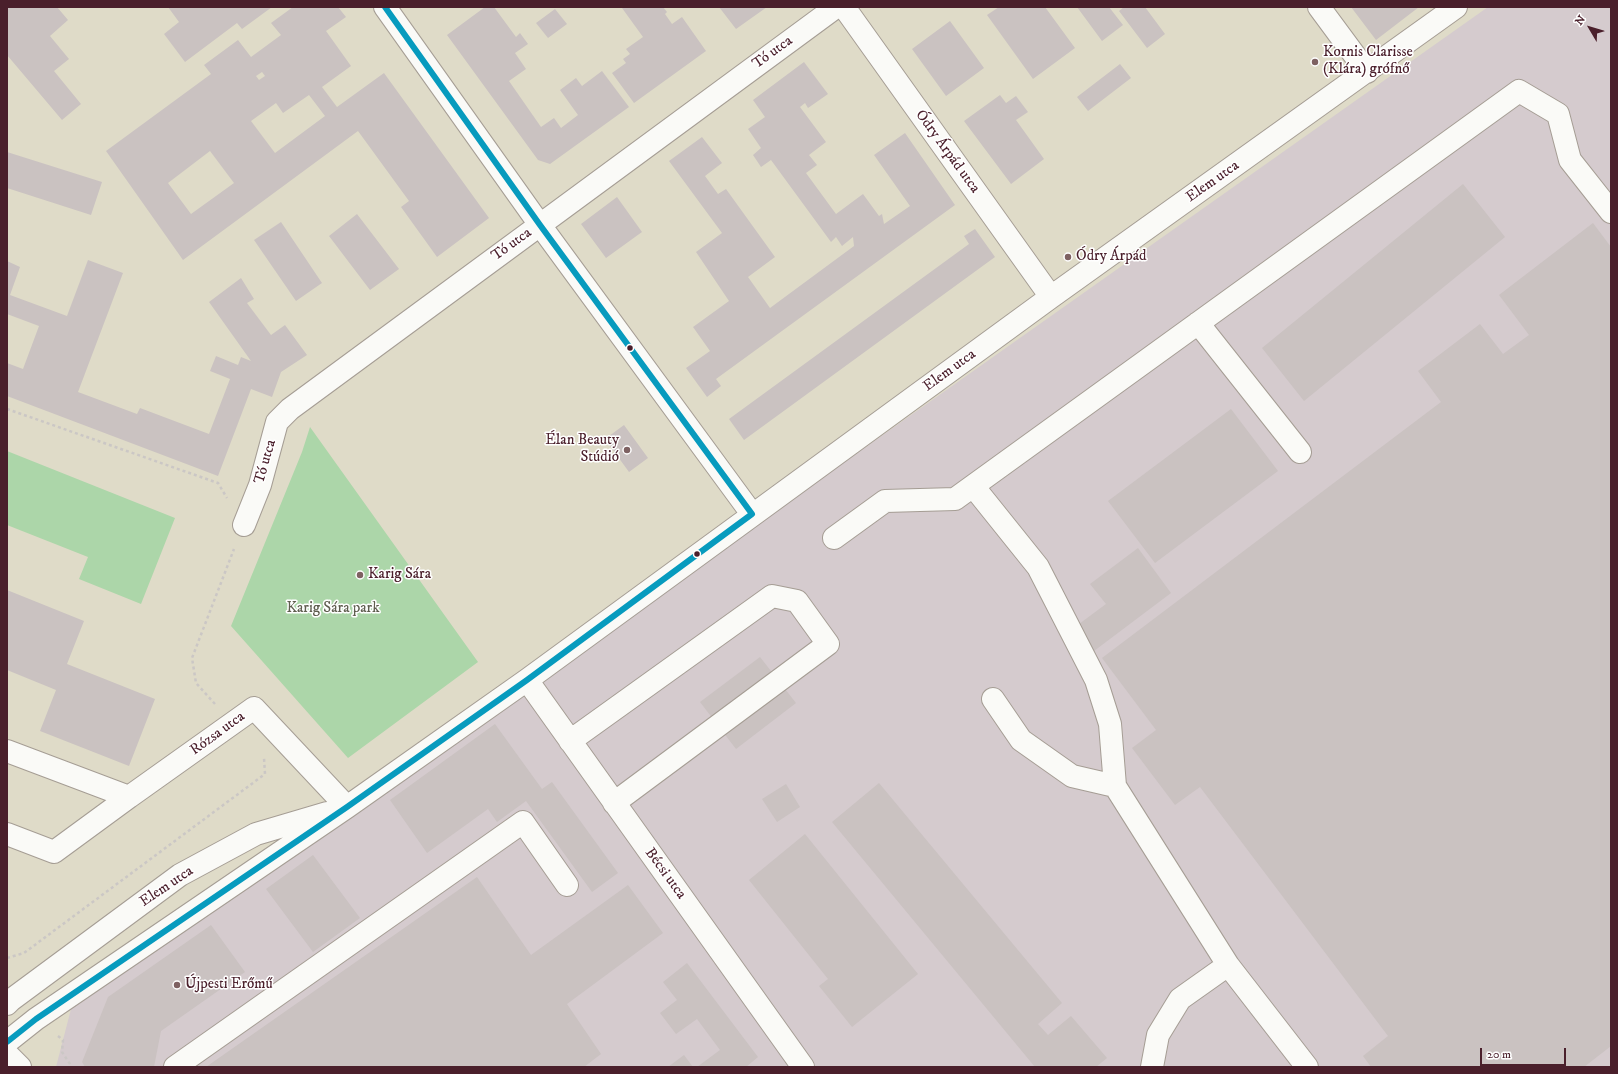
<!DOCTYPE html>
<html>
<head>
<meta charset="utf-8">
<style>
	body { margin:0 }
	#map { position:relative; width:1618px; height:1074px; overflow:hidden; background:#dfdbc8; font-family:"IM FELL DW Pica",serif }
	canvas { display:block }
	.frame { position:absolute; inset:0; border:8px solid #4a1f2b; pointer-events:none }
	.north { position:absolute; left:1570px; top:8px; width:40px; height:40px; -webkit-text-stroke:3px #fff; paint-order:stroke; rotate:308deg; font-size:11px; font-weight:700; line-height:16px; text-align:center; color:#4a1f2b }
	.north::after { content:''; display:block; margin:auto; width:14px; height:18px; background:#4a1f2b; clip-path:polygon(50% 0,100% 100%,50% 72%,0 100%) }
	.scale { position:absolute; left:1480px; top:1048px; width:86px; height:18px; box-sizing:border-box; border:2px solid #4a1f2b; border-top:0; padding-left:5px; font-size:12px; line-height:14px; white-space:nowrap; color:#4a1f2b; -webkit-text-stroke:3px #fff; paint-order:stroke }
</style>
</head>
<body>
<div id="map">
<canvas width="1618" height="1074"></canvas>
<div class="frame"></div>
<div class="north">N</div>
<div class="scale">20 m</div>
</div>
<script>
const c = document.querySelector('canvas').getContext('2d');
c.lineJoin = 'round';
function paint(path, color) {
  c.fillStyle = color;
  c.fill(path, 'evenodd');
}
function shape(rows) {
  const path = new Path2D();
  for (const r of rows) {
    path.moveTo(r[0], r[1]);
    for (let i = 2; i < r.length; i += 2) path.lineTo(r[i], r[i + 1]);
  }
  return path;
}
function trace(path, color, width, dash) {
  c.strokeStyle = color;
  c.lineWidth = width;
  c.lineCap = dash ? 'butt' : 'round';
  c.setLineDash(dash || []);
  c.stroke(path);
}
function write(font, color, halo, rows, align = 'center') {
  c.font = font + ' "IM FELL DW Pica",serif';
  c.lineWidth = 3;
  c.setLineDash([]);
  c.textBaseline = 'middle';
  c.strokeStyle = halo;
  c.fillStyle = color;
  for (const [text, x, y, turn = 0] of rows) {
    c.save();
    c.translate(x, y);
    c.rotate((+turn || 0) * Math.PI / 180);
    c.textAlign = isNaN(turn) ? turn : align;
    if (halo) c.strokeText(text, 0, 0);
    c.fillText(text, 0, 0);
    c.restore();
  }
}
paint(shape([
	[1488,7,1611,7,1611,1067,56,1067,71,1009]
]), '#d5cbce');
paint(shape([
	[310,427,478,662,348,758,231,626,302,452],
	[7,451,175,518,141,604,79,579,88,557,7,525]
]), '#acd6a9');
paint(shape([
	[7,7,57,7,68,20,50,36,69,59,54,71,81,104,62,120,7,55],
	[168,7,272,7,242,29,237,23,185,62,164,34,179,22],
	[293,7,338,7,346,17,326,31,351,66,322,87,337,107,384,73,489,218,437,257,401,207,409,201,358,131,183,260,106,151,211,74,204,65,238,40,251,57,281,35,271,23],
	[262,72,265,76,259,80,256,76],
	[309,95,325,116,275,153,251,121,276,103,283,113],
	[210,151,234,183,191,214,168,183],
	[485,7,494,7,516,37,520,33,528,44,515,53,526,69,509,81,541,127,554,118,561,128,578,115,560,90,576,78,582,86,602,71,629,107,550,164,538,160,447,35],
	[624,7,663,7,667,12,665,14,672,24,682,17,706,51,634,103,612,73,626,63,623,59,630,54,626,49,643,37,622,8],
	[719,7,767,7,736,29],
	[999,7,1045,7,1075,48,1033,79,987,15],
	[1077,7,1109,7,1123,25,1102,41],
	[1124,7,1145,7,1165,34,1147,48,1119,11],
	[1351,7,1419,7,1376,40],
	[555,9,567,24,548,38,536,23],
	[950,21,984,68,946,96,912,49],
	[804,62,828,94,808,108,805,103,800,107,826,142,809,155,817,165,806,173,836,214,863,194,879,216,882,214,884,224,910,206,874,155,905,133,955,205,716,379,721,386,707,397,686,368,710,351,693,327,729,301,696,252,722,233,669,161,702,137,722,163,705,176,718,194,726,189,775,257,748,277,770,308,854,246,853,237,842,246,836,237,831,242,771,160,761,167,753,155,761,148,748,129,765,117,753,100],
	[1120,64,1131,78,1088,111,1077,97],
	[1000,95,1006,103,1016,96,1028,112,1016,120,1044,159,1011,184,964,121],
	[7,152,102,182,91,215,7,188],
	[1463,184,1505,237,1304,401,1262,348],
	[617,197,642,232,606,258,581,224],
	[357,214,399,269,370,290,329,236],
	[281,222,322,283,296,301,254,240],
	[1593,223,1611,247,1611,1046,1584,1067,1371,1067,1363,1056,1388,1036,1200,787,1175,805,1132,748,1156,730,1102,658,1441,402,1418,371,1480,324,1503,354,1529,335,1499,295],
	[975,229,995,257,744,440,729,419,969,244,964,236],
	[88,260,123,273,78,392,137,414,140,408,209,434,230,379,210,371,216,356,238,365,241,357,251,361,209,302,241,278,254,299,247,303,271,335,285,325,307,355,281,372,272,397,251,389,218,476,7,396,7,363,23,369,39,326,7,314,7,261,20,267,10,295,67,316],
	[1231,409,1278,471,1155,563,1108,501],
	[624,425,648,458,629,472,605,439],
	[1138,548,1171,593,1094,651,1075,627,1106,604,1090,584],
	[7,590,84,621,67,664,155,699,129,766,40,731,56,690,7,670],
	[760,657,796,703,736,749,700,702],
	[495,724,542,789,552,782,618,873,592,892,526,801,497,822,488,809,427,853,390,800],
	[879,783,1062,1003,1038,1024,1048,1035,1071,1016,1107,1058,1096,1067,1035,1067,832,822],
	[786,784,800,807,777,822,762,799],
	[805,834,918,974,852,1027,819,986,828,979,749,880],
	[313,855,360,918,313,952,266,889],
	[477,877,531,955,628,885,663,933,567,1004,601,1054,584,1067,206,1067],
	[211,925,245,972,161,1031,154,1067,85,1067,82,1062,108,997],
	[687,963,758,1057,746,1067,697,1067,720,1050,697,1019,676,1034,660,1013,677,1000,663,982],
	[684,1055,693,1067,668,1067]
]), '#cac2c1');
const minor = shape([
	[385,7,540,225,752,514],
	[844,7,1051,297],
	[1319,7,1367,72],
	[1198,323,1300,452],
	[973,486,1038,567,1096,680,1110,724,1115,786],
	[244,525,260,485,277,422,290,409,836,7],
	[834,538,885,501,955,499,1519,91,1558,114,1570,160,1611,212],
	[527,680,803,1067],
	[993,699,1021,740,1072,776,1115,786,1228,965],
	[570,741,772,596,797,601,828,644,614,803],
	[7,751,129,797,254,708,347,807],
	[7,834,54,852,129,797],
	[7,1004,11,1000,180,875,256,834,327,813],
	[7,1042,36,1019,347,807,527,680,1051,297,1456,7],
	[7,1054,20,1067],
	[175,1067,523,822,567,885],
	[1152,1067,1158,1035,1180,999,1228,965,1307,1067]
]);
trace(minor, '#a59d94', 24);
trace(shape([
	[7,409,218,483,227,498],
	[215,704,196,683,192,658,234,549],
	[7,958,24,953,265,774,264,758],
	[58,1036,63,1040,62,1052,72,1067]
]), '#cbc7c5', 2.5, [3, 3]);
trace(minor, '#fafaf7', 22);
trace(shape([
	[385,7,540,225,752,514],
	[7,1042,36,1019,347,807,527,680,752,514]
]), '#079bbe', 6);
for (const [x, y, r, color] of [
	[1315,62,4,"#7e6162"],
	[1068,257,4,"#7e6162"],
	[630,348,3.5,"#4a1f2b"],
	[627,450,4,"#7e6162"],
	[697,554,3.5,"#4a1f2b"],
	[360,575,4,"#7e6162"],
	[177,985,4,"#7e6162"]
]) {
  const dot = new Path2D();
  dot.arc(x, y, r, 0, 2 * Math.PI);
  c.fillStyle = color;
  c.fill(dot);
  trace(dot, '#fff', 1.5);
}
write('15px', '#4a1f2b', '#fff', [
	["Tó utca",773,53,-36],
	["Ódry Árpád utca",947,152,54],
	["Elem utca",1213,182,-35],
	["Tó utca",512,245,-36],
	["Elem utca",950,371,-36],
	["Tó utca",266,462,-74],
	["Rózsa utca",218,734,-36],
	["Bécsi utca",665,874,54],
	["Elem utca",167,887,-34]
]);
write('15px', '#4a1f2b', '#fff', [
	["Kornis Clarisse",1323,53],
	["(Klára) grófnő",1323,70],
	["Ódry Árpád",1076,257],
	["Élan Beauty",619,441,"right"],
	["Stúdió",619,458,"right"],
	["Karig Sára",368,575],
	["Újpesti Erőmű",185,985]
], 'left');
write('15px', '#5e5d4e', '#fff', [
	["Karig Sára park",333,609]
]);
</script>
</body>
</html>
